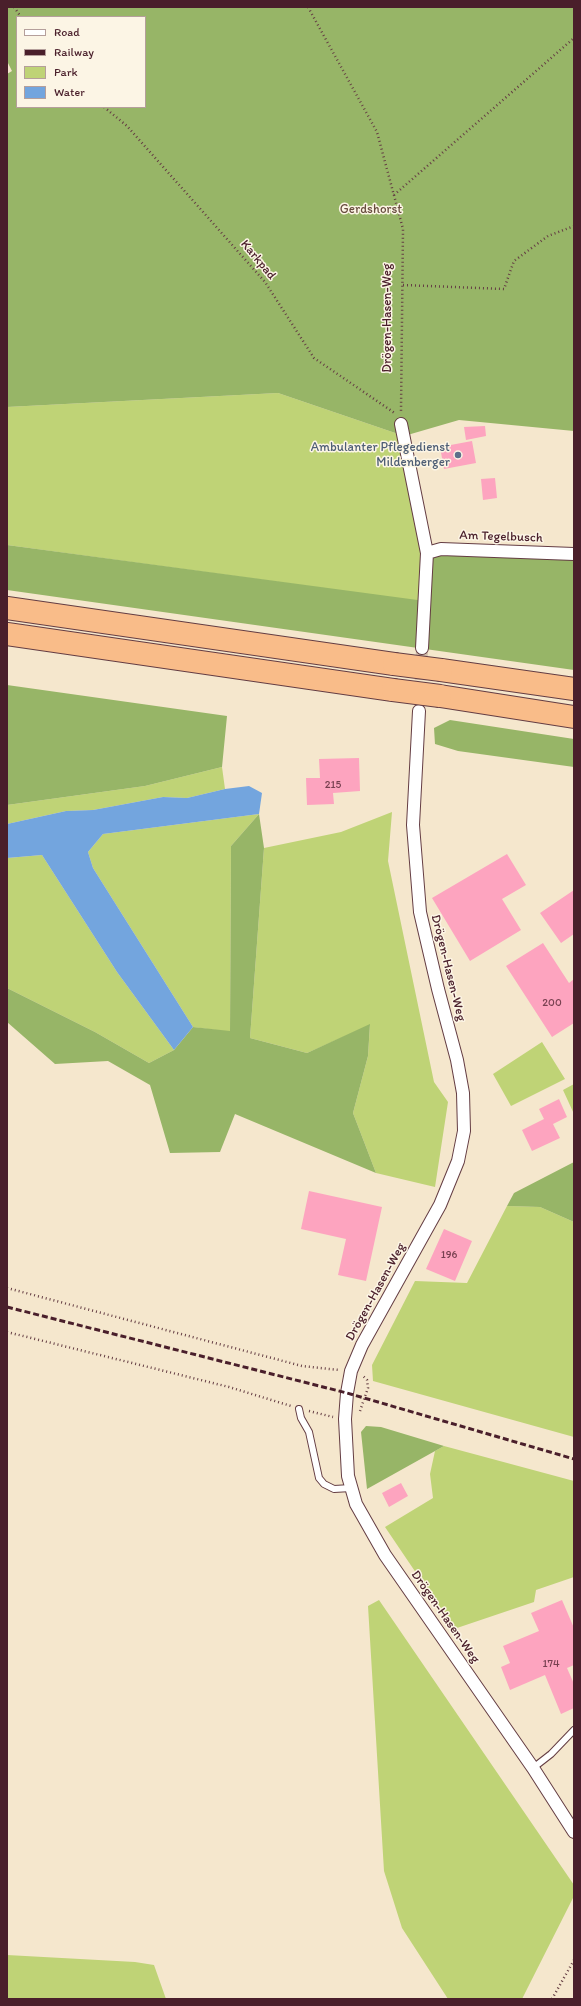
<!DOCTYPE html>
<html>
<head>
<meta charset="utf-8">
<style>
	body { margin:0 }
	#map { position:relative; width:581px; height:2006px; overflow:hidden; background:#f5e7cd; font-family:Itim,sans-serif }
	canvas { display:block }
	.frame { position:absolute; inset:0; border:8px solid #4a1f2b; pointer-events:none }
	.legend { position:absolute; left:16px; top:16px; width:130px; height:92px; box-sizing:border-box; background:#fcf5e5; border:1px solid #b59f9b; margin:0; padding:5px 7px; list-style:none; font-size:12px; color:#4a1f2b }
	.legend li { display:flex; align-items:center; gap:8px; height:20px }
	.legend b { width:20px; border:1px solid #b59f9b }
</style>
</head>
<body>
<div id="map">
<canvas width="581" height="2006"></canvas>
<div class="frame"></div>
<ul class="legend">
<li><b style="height:5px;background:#fff"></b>Road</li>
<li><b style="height:5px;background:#4a1f2b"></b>Railway</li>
<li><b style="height:11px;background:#bfd376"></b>Park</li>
<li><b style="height:11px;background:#73a5de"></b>Water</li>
</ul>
</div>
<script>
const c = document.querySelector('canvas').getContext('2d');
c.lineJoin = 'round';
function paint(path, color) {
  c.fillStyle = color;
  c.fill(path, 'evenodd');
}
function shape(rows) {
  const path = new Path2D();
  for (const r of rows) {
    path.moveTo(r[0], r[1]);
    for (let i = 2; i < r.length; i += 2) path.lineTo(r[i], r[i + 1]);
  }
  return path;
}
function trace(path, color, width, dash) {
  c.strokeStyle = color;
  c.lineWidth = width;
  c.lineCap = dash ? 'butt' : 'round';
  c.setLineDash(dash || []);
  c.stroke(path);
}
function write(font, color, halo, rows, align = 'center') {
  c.font = font + ' Itim,sans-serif';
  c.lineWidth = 3;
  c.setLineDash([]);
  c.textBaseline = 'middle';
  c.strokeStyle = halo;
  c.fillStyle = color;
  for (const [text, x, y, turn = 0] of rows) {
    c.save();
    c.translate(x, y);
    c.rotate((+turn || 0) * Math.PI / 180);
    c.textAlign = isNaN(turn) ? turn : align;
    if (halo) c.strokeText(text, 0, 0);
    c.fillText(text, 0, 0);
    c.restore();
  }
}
paint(shape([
	[278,393,404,436,427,553,425,602,7,545,7,407],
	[222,767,225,789,187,798,163,797,93,810,66,811,7,824,7,805,145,786],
	[392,812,388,861,434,1082,448,1102,435,1187,376,1173,353,1113,368,1056,370,1025,307,1053,250,1038,264,848,341,832],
	[259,814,231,846,230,1032,193,1027,93,868,88,852,103,834],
	[42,855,117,972,174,1050,149,1063,95,1032,7,988,7,858],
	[542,1042,565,1079,511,1106,493,1074],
	[574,1084,574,1114,563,1090],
	[507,1206,540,1207,574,1222,574,1437,373,1381,372,1365,415,1281,467,1283],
	[444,1446,574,1481,574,1577,536,1590,534,1602,454,1629,385,1527,433,1498,430,1474,435,1451],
	[379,1600,574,1885,574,1896,522,1999,448,1999,402,1928,384,1871,368,1606],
	[7,1955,135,1962,154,1965,166,1999,7,1999]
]), '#bfd376');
paint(shape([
	[7,7,574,7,574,431,459,420,404,436,278,393,7,407,7,74,12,71,7,61],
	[17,17,145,17,145,107,17,107],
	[7,545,425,601,427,553,574,554,574,670,7,590],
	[7,685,227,716,222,767,145,786,7,805],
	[450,720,574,739,574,767,458,751,435,744,434,728],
	[259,814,264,848,250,1038,307,1053,370,1024,368,1056,353,1113,376,1173,235,1114,220,1152,170,1153,150,1085,108,1061,55,1064,7,1022,7,988,95,1032,149,1063,174,1050,193,1027,230,1031,231,846],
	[574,1162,574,1222,540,1207,507,1206,514,1193],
	[366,1426,381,1427,444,1446,367,1489,361,1432]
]), '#97b567');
paint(shape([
	[249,786,262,793,259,814,103,834,88,852,93,868,193,1027,174,1050,117,972,42,855,7,858,7,824,66,811,93,810,163,797,187,798,225,789]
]), '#73a5de');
paint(shape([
	[485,426,486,436,466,440,464,427],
	[472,441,476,463,444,469,440,447],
	[495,478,497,498,483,500,481,479],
	[359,758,360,791,333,793,334,804,307,805,306,778,320,778,319,759],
	[507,854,526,885,502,899,521,930,470,961,432,898],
	[574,890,574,934,561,943,540,913],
	[543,943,569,983,574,979,574,1023,552,1037,506,966],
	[559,1099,567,1117,553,1124,560,1138,532,1151,522,1130,544,1119,539,1109],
	[309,1191,382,1207,366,1281,338,1275,346,1239,301,1229],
	[444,1229,472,1241,455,1281,426,1269],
	[401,1483,408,1496,389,1507,382,1493],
	[562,1600,574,1628,574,1665,567,1668,574,1684,574,1708,561,1714,545,1675,510,1690,501,1667,510,1663,503,1646,539,1631,531,1613]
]), '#fda4bf');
trace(shape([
	[420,698,422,648]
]), '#d3bfad', 12, [12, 6]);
const service = shape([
	[299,1409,301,1418,309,1432,319,1478,324,1484,334,1489,351,1488],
	[533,1768,551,1754,574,1730]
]);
const minor = shape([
	[401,424,427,553,422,648],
	[427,553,441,549,574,554],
	[419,711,413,825,420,912,438,989,457,1060,463,1093,464,1131,458,1161,440,1205,362,1345,351,1371,347,1393,345,1419,348,1476,356,1504,385,1555,533,1768,574,1832]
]);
const motorway = shape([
	[7,608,394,664],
	[7,634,393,690],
	[441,670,574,689],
	[440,696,574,717]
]);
trace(service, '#643d43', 8);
trace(minor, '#643d43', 14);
trace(motorway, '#643d43', 24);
trace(shape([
	[14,7,21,17],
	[308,7,377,132,403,229,401,411],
	[104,107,127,126,265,282,314,358,396,414],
	[394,195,574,38],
	[403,285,504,289,514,261,548,236,574,226],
	[7,1288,302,1366,339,1370],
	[7,1332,229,1387,291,1406],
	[309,1411,333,1417],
	[360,1411,368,1388,367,1380,362,1375],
	[552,1999,574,1960]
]), '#643d43', 2.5, [1, 3]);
trace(service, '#fff', 6);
trace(minor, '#fff', 12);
trace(motorway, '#f9bc89', 22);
trace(shape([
	[7,1307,347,1393,574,1459]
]), '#4a1f2b', 3, [6, 3]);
const motorwayBridge = shape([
	[394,664,441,670],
	[393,690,440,696]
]);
trace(motorwayBridge, '#643d43', 24, []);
trace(motorwayBridge, '#f9bc89', 22);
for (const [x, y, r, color] of [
	[458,455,4,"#5c6f8a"]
]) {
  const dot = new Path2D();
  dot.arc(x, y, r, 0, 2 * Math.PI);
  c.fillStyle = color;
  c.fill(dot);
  trace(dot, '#fcf5e5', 1.5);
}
write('11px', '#774050', null, [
	["215",333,785],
	["200",552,1003],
	["196",449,1255],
	["174",551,1664]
]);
write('13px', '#674c3e', '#fcf5e5', [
	["Gerdshorst",371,210]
]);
write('13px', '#4a1f2b', '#fcf5e5', [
	["Karkpad",258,260,50],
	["Drögen-Hasen-Weg",388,318,-90],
	["Am Tegelbusch",501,537,2],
	["Drögen-Hasen-Weg",448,968,76],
	["Drögen-Hasen-Weg",376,1292,-61],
	["Drögen-Hasen-Weg",445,1617,55]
]);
write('13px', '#4e5e75', '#fcf5e5', [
	["Ambulanter Pflegedienst",450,448],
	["Mildenberger",450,463]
], 'right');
</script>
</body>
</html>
